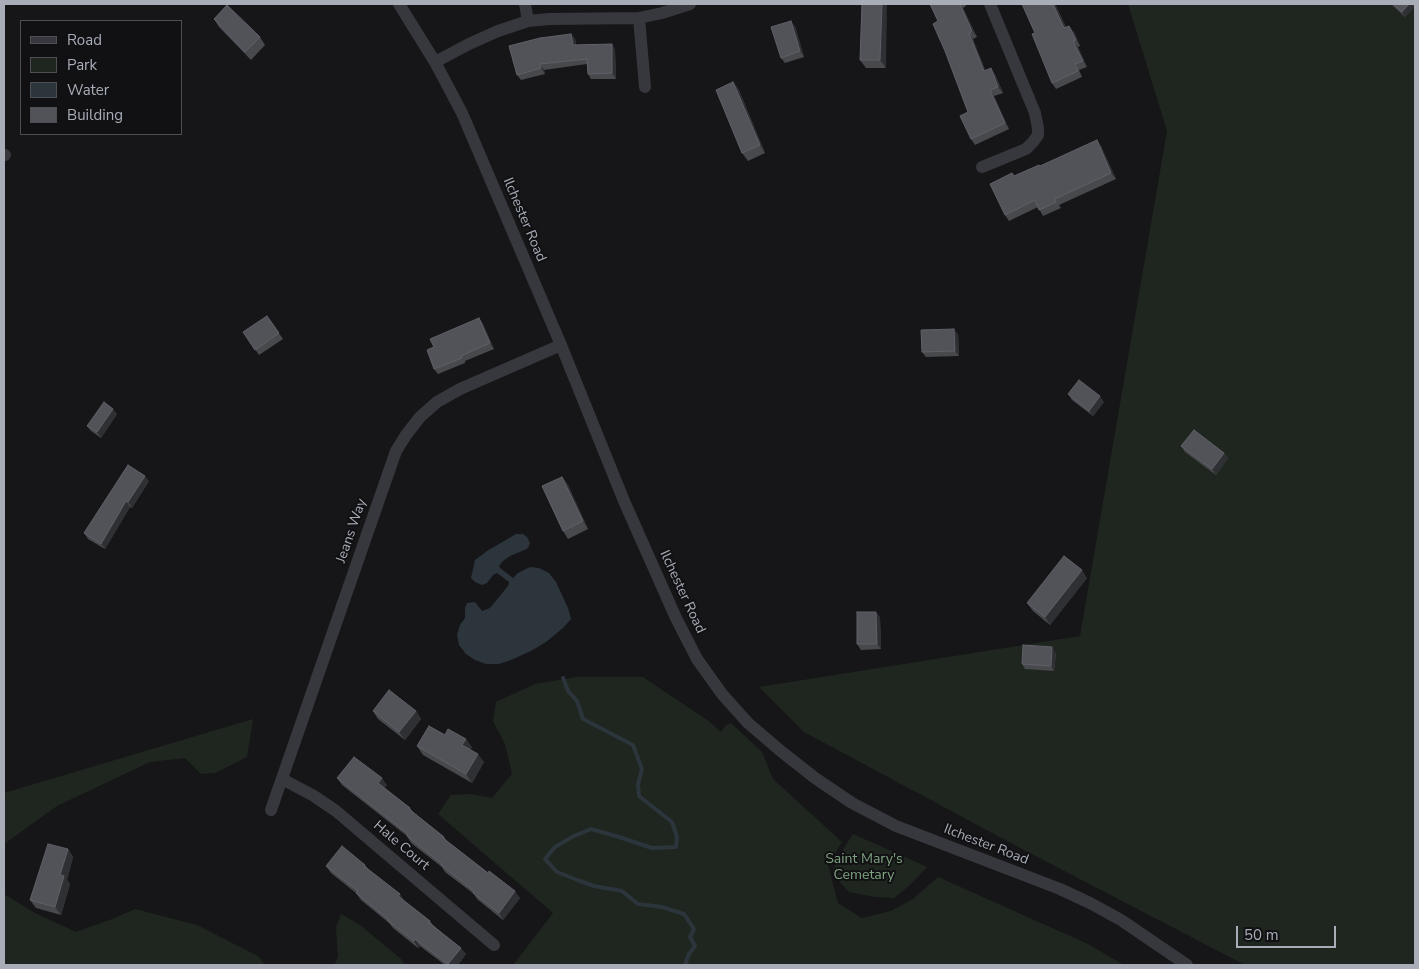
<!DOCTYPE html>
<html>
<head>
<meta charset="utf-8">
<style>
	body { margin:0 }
	#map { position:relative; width:1419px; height:969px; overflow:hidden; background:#161618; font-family:"Nunito Sans",sans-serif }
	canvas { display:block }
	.frame { position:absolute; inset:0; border:5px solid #a8adb8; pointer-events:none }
	.legend { position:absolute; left:20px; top:20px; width:162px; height:115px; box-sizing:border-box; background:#111113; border:1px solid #4d4f55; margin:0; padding:6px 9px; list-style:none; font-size:15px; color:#a8adb8 }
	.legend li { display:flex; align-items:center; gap:10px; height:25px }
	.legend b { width:25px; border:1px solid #4d4f55 }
	.scale { position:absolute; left:1236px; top:926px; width:100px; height:22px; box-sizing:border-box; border:2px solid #a8adb8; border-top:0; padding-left:6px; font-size:15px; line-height:18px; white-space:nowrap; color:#a8adb8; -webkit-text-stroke:4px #111113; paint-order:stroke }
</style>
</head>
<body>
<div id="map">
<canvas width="1419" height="969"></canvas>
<div class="frame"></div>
<ul class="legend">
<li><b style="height:6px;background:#37383d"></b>Road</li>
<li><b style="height:14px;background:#1e261f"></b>Park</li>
<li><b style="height:14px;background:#2c353c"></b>Water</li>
<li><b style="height:14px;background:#525359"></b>Building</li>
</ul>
<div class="scale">50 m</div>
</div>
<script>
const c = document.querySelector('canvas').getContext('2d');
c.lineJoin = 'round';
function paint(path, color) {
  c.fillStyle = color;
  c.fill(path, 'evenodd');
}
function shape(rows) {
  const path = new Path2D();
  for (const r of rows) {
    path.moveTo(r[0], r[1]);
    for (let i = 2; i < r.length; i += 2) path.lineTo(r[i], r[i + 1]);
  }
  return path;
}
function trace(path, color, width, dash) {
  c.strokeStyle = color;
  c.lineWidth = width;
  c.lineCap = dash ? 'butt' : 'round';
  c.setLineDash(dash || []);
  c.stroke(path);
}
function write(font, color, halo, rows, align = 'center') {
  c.font = font + ' "Nunito Sans",sans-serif';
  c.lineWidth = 4;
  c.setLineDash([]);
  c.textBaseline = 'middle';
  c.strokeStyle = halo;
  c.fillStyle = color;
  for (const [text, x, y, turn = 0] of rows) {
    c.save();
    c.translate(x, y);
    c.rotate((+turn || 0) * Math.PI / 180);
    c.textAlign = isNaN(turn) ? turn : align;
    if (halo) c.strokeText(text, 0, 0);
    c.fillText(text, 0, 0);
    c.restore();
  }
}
paint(shape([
	[1128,4,1415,4,1415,965,1245,965,1024,850,804,732,759,687,1080,636,1167,131],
	[577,677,643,677,710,722,721,732,726,725,731,723,762,752,773,779,842,842,828,864,832,880,838,903,862,918,891,911,913,899,938,877,1088,944,1124,965,513,965,553,913,438,814,451,795,470,794,492,798,512,774,505,744,493,721,496,702,535,684],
	[253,719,247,757,215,773,201,774,185,758,150,762,57,806,4,844,4,793],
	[853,834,905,857,927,867,910,885,894,898,875,897,849,892,837,879,833,870,844,848],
	[4,894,35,913,76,932,112,919,135,909,197,925,258,956,265,965,4,965],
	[341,914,360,925,401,959,405,965,334,965,338,957,336,928]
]), '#1e261f');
paint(shape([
	[516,534,523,534,527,537,530,543,529,546,527,549,510,556,503,561,499,566,500,568,513,578,518,573,530,567,539,568,549,573,556,582,568,608,571,619,563,628,546,642,531,651,511,660,499,664,486,664,475,660,466,654,459,645,457,635,460,625,465,618,465,608,467,603,475,602,482,611,490,608,508,586,509,582,497,573,493,575,487,583,482,585,475,582,471,578,475,560,487,551]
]), '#2c353c');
trace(shape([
	[563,678,568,691,577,701,583,719,633,745,642,769,638,784,639,796,672,822,677,837,676,847,652,848,619,837,591,829,574,836,555,847,545,859,557,872,580,881,594,886,622,891,638,904,662,907,684,914,694,929,690,937,695,946,689,954,685,965]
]), '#2c353c', 4);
trace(shape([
	[399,4,435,62,462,113,561,345,624,501,676,618,697,659,722,694,748,723,782,752,815,778,852,803,896,826,1060,889,1090,903,1121,920,1187,965],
	[525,4,528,21],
	[639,18,645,87],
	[435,62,469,44,498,31,528,21,549,19,639,18,662,13,690,4],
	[4,155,5,155],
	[982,167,1026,149,1033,142,1038,135,1038,128,1035,113,990,4],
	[282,779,314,796,336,811,494,945],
	[271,810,396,451,406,435,420,417,437,402,460,389,561,345]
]), '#37383d', 12);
paint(shape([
	[862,4,886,68,866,68,860,60],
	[930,4,965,4,966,6,963,8,977,37,973,39,985,70,995,74,1003,93,994,96,1009,129,975,145,971,139,968,112,938,21],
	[1022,4,1055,4,1066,27,1074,32,1080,46,1078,47,1087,67,1079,70,1082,77,1056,89,1052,83,1035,33],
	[1391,4,1415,4,1415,6,1405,17],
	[214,19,260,37,265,45,251,60,219,27],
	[795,26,804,57,785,63,781,58],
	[571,34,575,39,576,45,612,44,615,50,616,79,591,79,588,74,587,64,544,70,545,74,521,80,517,75],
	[733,82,739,90,765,153,748,161,742,153],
	[1101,146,1116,179,1059,205,1061,208,1043,216,1038,207,1009,221,1005,215,1012,173,1014,176,1040,166],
	[267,316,283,339,259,355,243,332],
	[479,318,483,324,494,349,465,361,465,363,438,374,434,369],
	[958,334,959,356,926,357,922,352],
	[1068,394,1104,402,1093,416,1072,400],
	[117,414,101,438,91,431,87,426],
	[1181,446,1224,453,1228,458,1216,475,1185,452],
	[562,477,568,485,588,529,568,539,563,531],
	[149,481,132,508,130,507,105,549,88,539,84,533],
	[1087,578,1050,625,1033,611,1027,603],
	[880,617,881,649,861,650,857,644],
	[1056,653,1054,671,1025,669,1022,664],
	[373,711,416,711,421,719,405,740,378,719],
	[417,746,472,747,470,750,484,762,472,783,423,755],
	[337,778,387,785,384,788,410,808,414,813,444,837,448,842,520,898,503,920,477,899,474,894,445,872,442,867,411,843,407,836,342,785],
	[68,849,73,857,67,880,70,884,61,915,36,908,30,900],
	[365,865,369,870,400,894,404,901,430,921,433,925,466,954,458,965,445,965,420,946,418,948,393,928,389,923,361,900,356,893,331,873,326,866]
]), '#47494d');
paint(shape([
	[882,4,887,4,886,68,880,60],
	[960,4,963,8,977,37,972,31],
	[1053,4,1055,4,1069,34,1064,28],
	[1409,4,1415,4,1415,6,1405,17,1402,12],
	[791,21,795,26,804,57,800,51],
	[1069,26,1074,32,1080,46,1076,40],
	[969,33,973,39,988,77,984,71],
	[571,34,575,39,577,50,573,45],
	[1073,41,1078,47,1087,67,1083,61],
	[612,44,615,50,616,79,612,73],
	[540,64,544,70,545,74,541,68],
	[991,68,995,74,1003,93,998,87],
	[733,82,739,90,765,153,760,145],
	[990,90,994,96,1009,129,1005,123],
	[1097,140,1101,146,1116,179,1111,173],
	[479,318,483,324,494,349,490,343],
	[954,329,958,334,959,356,955,351],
	[1100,396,1104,402,1093,416,1089,411],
	[113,409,117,414,101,438,97,432],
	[1224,453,1228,458,1216,475,1212,469],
	[145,476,149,481,132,508,128,502],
	[562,477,568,485,588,529,583,521],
	[126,501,130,507,105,549,101,544],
	[1082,570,1087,578,1050,625,1045,617],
	[876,612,880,617,881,649,877,644],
	[1052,647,1056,653,1054,671,1051,666],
	[416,711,421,719,405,740,399,732],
	[466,739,472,747,468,753,462,745],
	[478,754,484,762,472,783,466,774],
	[382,778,387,785,383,790,378,783],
	[68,849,73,857,67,880,70,884,61,915,55,907,60,875],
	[515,891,520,898,503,920,499,913],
	[400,894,404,901,398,896],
	[415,939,420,946,418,948,414,941],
	[461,948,466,954,458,965,449,965,448,964]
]), '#2f3033');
const building = shape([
	[862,4,882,4,880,60,860,60,862,4],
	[930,4,960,4,972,31,969,33,984,71,991,68,998,87,990,90,1005,123,971,139,960,116,968,112,945,51,933,24,938,21,930,4],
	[1022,4,1053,4,1064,28,1069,26,1076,40,1073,41,1083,61,1075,64,1078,71,1052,83,1032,34,1035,33,1022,4],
	[1393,4,1409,4,1402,12,1393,4],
	[227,5,260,37,245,52,214,19,227,5],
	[791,21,800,51,781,58,771,27,791,21],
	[571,34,573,45,612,44,612,73,588,74,587,59,540,64,541,68,517,75,509,46,540,38,571,34],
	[733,82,760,145,742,153,716,90,733,82],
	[1097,140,1111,173,1055,199,1056,202,1039,210,1035,200,1005,215,990,184,1012,173,1014,176,1039,165,1040,166,1097,140],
	[267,316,279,333,255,350,243,332,267,316],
	[479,318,490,343,461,356,462,358,434,369,427,350,434,347,430,339,479,318],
	[954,329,955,351,922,352,921,330,954,329],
	[1079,380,1100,396,1089,411,1068,394,1079,380],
	[104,402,113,409,97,432,87,426,104,402],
	[1194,430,1224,453,1212,469,1181,446,1194,430],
	[128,465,145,476,128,502,126,501,101,544,84,533,128,465],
	[562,477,583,521,563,531,542,486,562,477],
	[1064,556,1082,570,1045,617,1027,603,1064,556],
	[857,612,876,612,877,644,857,644,857,612],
	[1023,645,1052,647,1051,666,1022,664,1023,645],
	[389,690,416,711,399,732,373,711,389,690],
	[429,726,445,735,448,729,466,739,462,745,478,754,466,774,417,746,429,726],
	[354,757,382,778,378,783,410,808,409,809,444,837,443,838,488,873,489,871,515,891,499,913,473,893,474,891,441,865,442,864,407,836,408,834,337,778,354,757],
	[48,844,68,849,60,875,64,876,55,907,30,900,48,844],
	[342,846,365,865,364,866,400,894,398,896,430,921,428,922,461,948,448,964,415,939,414,941,388,921,389,920,356,893,358,891,326,866,342,846]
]);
paint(building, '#525359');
trace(building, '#5f6168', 1);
write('14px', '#a8adb8', '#111113', [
	["Ilchester Road",524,220,67],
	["Jeans Way",352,531,-71],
	["Ilchester Road",682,592,65],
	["Ilchester Road",986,845,21],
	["Hale Court",401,846,40]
]);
write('14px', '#7fa381', '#111113', [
	["Saint Mary's",864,860],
	["Cemetary",864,876]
]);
</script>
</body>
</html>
